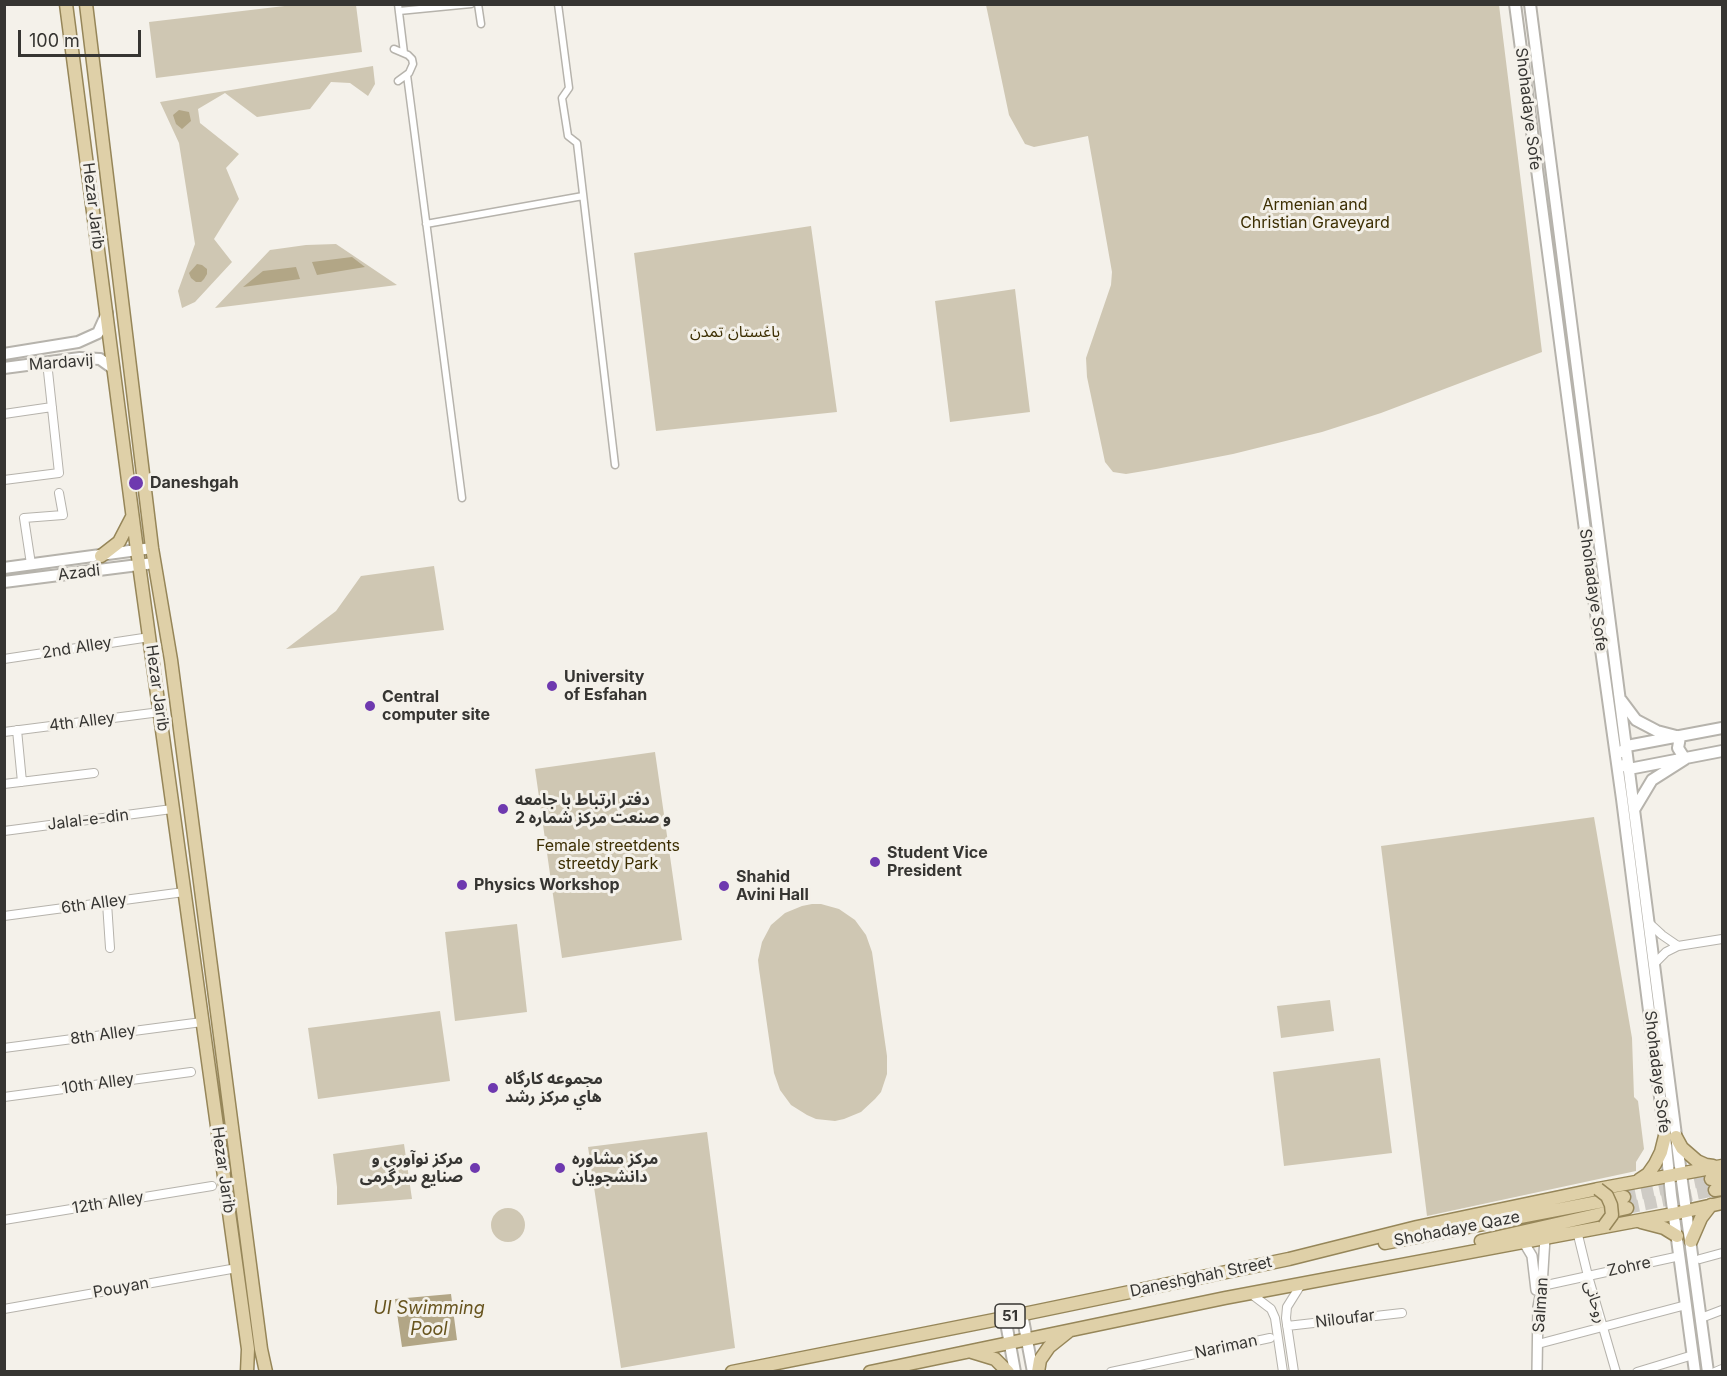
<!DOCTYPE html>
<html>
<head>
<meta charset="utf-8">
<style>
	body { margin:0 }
	#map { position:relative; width:1727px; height:1376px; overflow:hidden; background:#f4f1ea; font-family:Inter,sans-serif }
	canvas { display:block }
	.frame { position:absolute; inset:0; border:6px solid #363532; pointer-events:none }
	.scale { position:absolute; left:18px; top:30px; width:123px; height:27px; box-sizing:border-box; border:3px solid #363532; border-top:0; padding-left:8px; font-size:18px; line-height:21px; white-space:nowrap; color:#363532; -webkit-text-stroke:4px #f4f1ea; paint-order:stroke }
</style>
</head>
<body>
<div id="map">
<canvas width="1727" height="1376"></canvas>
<div class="frame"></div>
<div class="scale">100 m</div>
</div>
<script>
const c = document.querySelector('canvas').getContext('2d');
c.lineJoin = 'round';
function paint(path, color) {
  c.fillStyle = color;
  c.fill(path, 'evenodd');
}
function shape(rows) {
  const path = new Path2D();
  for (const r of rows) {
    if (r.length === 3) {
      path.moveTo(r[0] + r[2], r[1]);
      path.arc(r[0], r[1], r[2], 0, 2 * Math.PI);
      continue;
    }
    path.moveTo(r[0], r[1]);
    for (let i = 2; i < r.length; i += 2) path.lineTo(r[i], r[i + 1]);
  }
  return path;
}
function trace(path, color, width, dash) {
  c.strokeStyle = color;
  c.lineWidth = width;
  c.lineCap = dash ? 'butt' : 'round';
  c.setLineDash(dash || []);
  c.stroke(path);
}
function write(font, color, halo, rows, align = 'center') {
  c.font = font + ' Inter,"Noto Sans Arabic",sans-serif';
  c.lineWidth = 6;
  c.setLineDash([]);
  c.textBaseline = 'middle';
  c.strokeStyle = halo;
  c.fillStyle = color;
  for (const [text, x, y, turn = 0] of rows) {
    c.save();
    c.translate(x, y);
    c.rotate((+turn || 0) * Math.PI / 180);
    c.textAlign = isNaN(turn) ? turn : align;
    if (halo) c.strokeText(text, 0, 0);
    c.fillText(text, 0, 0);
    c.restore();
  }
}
paint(shape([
	[293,5,356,5,362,52,156,78,149,22],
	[986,5,1499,5,1542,352,1381,413,1322,432,1233,454,1156,469,1126,474,1113,472,1105,462,1087,377,1086,358,1111,285,1112,272,1088,136,1034,147,1025,144,1009,115],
	[373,66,375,84,368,96,350,83,331,82,310,109,257,117,225,93,198,109,200,123,239,154,226,168,239,199,214,239,232,262,195,302,182,308,178,291,195,244,179,143,160,102],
	[811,226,837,412,656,431,634,253],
	[336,244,397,285,215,308,270,250,306,245],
	[1015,289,1030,412,950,422,935,301],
	[434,566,444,630,286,649,336,611,361,576],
	[655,752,682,940,562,958,535,769],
	[1594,817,1632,1038,1634,1097,1638,1101,1644,1149,1636,1162,1636,1171,1427,1216,1381,846],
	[812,904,821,904,839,909,855,920,866,935,872,952,887,1056,887,1074,881,1092,875,1099,861,1112,844,1119,835,1121,816,1119,807,1115,791,1105,780,1090,774,1073,759,969,758,960,762,942,771,925,785,913,802,906],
	[517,924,527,1012,455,1021,445,932],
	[1330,1000,1334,1031,1281,1038,1277,1006],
	[440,1011,450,1081,318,1099,308,1028],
	[1380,1058,1392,1153,1284,1166,1273,1072],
	[707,1132,735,1348,621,1368,588,1147],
	[404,1144,412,1199,337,1205,337,1187,333,1154],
	[508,1225,17]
]), '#cfc7b3');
paint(shape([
	[179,110,189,112,191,121,182,129,176,124,173,115],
	[352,257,365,267,317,275,312,262],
	[197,264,202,265,207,269,207,274,204,279,201,282,196,282,191,278,189,273],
	[296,267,300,279,243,287,263,271],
	[451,1294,457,1340,402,1347,395,1299]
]), '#b2a686');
trace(shape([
	[1624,1197,1711,1179],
	[1627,1208,1715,1190]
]), '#cecbc5', 12, [12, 6]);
const pedestrian = shape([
	[398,4,404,53],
	[478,4,481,24],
	[558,4,569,88,562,98,568,136,577,143,615,465],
	[399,11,471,4],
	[394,49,408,55,412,59,413,64,409,73,398,81],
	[407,75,462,498],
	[426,224,583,196]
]);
const minor = shape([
	[4,414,52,407],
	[4,480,59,473,47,362],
	[31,564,24,518,63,515,59,493],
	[4,659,150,637],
	[17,730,22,782],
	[4,732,160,712],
	[4,784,94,773],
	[4,831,172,809],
	[107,903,110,948],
	[4,916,184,892],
	[1649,923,1662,935,1678,946],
	[1654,964,1666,952,1678,946,1722,939],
	[4,1048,202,1022],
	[4,1097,191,1072],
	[4,1220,212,1186],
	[1577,1231,1588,1276,1616,1372],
	[1700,1259,1722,1253],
	[1542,1286,1680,1256],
	[1250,1293,1271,1309,1275,1318,1283,1372],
	[4,1309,237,1268],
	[1701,1318,1722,1310],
	[1287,1326,1402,1313],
	[1538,1344,1686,1305],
	[1111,1372,1270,1338],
	[1294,1372,1286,1318,1287,1307,1302,1283],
	[1637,1372,1693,1355],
	[1715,1372,1722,1369]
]);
const tertiary = shape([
	[1523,1241,1532,1256,1536,1290],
	[1537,1372,1538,1307,1542,1286,1545,1238]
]);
const secondary = shape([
	[1515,4,1598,628,1622,799,1665,1136,1671,1195,1695,1372],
	[1530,4,1681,1174,1708,1372],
	[4,354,78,342,98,333,107,313],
	[4,368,80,358,100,359,114,369],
	[4,568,152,548],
	[4,582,154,563],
	[1621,700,1636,720,1657,731,1680,737,1678,748,1685,759,1652,780,1634,810],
	[1622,752,1627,746,1722,728],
	[1624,765,1629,769,1722,751],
	[1022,1314,1033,1372],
	[1005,1317,1015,1372]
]);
const primary = shape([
	[66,4,137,550,248,1349,247,1372],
	[86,4,152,548,171,660,261,1349,266,1372],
	[101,556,119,542,132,517],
	[1676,1137,1682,1148,1697,1161,1706,1165,1713,1166],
	[1711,1179,1722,1177],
	[1639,1180,1648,1174,1655,1164,1661,1152,1665,1136],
	[1715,1190,1722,1189],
	[1641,1222,1664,1228,1677,1236],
	[1481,1241,1627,1208],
	[1691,1241,1701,1218,1711,1205],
	[1385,1243,1624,1197],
	[972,1352,995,1359,1008,1372],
	[732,1372,1014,1316,1289,1259,1417,1227,1598,1189,1722,1166],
	[870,1372,1225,1298,1673,1214,1722,1203],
	[1038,1372,1040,1360,1049,1347,1069,1331]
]);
trace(pedestrian, '#b6b3ac', 9);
trace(minor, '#b6b3ac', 10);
trace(tertiary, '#b6b3ac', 12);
trace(secondary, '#b6b3ac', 14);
trace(primary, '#968659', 15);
trace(pedestrian, '#fff', 6);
trace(minor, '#fff', 8);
trace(tertiary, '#fff', 9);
trace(secondary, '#fff', 10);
trace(primary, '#dfd0a8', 12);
const primaryBridge = shape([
	[1598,1189,1607,1196,1611,1205,1612,1215,1604,1226]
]);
trace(primaryBridge, '#968659', 15, []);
trace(primaryBridge, '#dfd0a8', 12);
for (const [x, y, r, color] of [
	[136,483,8,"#6e39af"],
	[552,686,6,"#6e39af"],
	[370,706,6,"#6e39af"],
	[503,809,6,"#6e39af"],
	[875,862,6,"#6e39af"],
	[462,885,6,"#6e39af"],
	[724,886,6,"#6e39af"],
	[493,1088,6,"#6e39af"],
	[475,1168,6,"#6e39af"],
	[560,1168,6,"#6e39af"]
]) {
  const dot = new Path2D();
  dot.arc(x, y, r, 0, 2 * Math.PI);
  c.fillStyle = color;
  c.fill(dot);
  trace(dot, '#f4f1ea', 2);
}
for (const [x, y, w] of [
	[1010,1316,30]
]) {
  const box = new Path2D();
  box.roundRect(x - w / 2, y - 12, w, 24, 4.5);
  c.fillStyle = '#f4f1ea';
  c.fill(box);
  trace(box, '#363532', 1.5);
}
write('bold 15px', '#363532', null, [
	["51",1010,1316]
]);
write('16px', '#363532', '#f4f1ea', [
	["Shohadaye Sofe",1528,109,83],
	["Hezar Jarib",93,206,83],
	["Mardavij",61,363,-4],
	["Azadi",79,573,-7],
	["Shohadaye Sofe",1593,590,82],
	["2nd Alley",77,648,-9],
	["Hezar Jarib",157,688,82],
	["4th Alley",82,722,-7],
	["Jalal-e-din",88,820,-7],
	["6th Alley",94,904,-8],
	["8th Alley",103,1035,-8],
	["Shohadaye Sofe",1657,1072,83],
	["10th Alley",98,1084,-8],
	["Hezar Jarib",223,1170,82],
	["12th Alley",108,1203,-9],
	["Shohadaye Qaze",1457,1229,-11],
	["Zohre",1629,1267,-12],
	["Daneshghah Street",1201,1277,-12],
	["Pouyan",121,1288,-10],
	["روحانی",1595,1302,74],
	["Salman",1541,1305,-86],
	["Niloufar",1345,1319,-7],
	["Nariman",1226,1347,-12]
]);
write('16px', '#3d2f03', '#f4f1ea', [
	["Armenian and",1315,205],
	["Christian Graveyard",1315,223],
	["باغستان تمدن",735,332],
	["Female streetdents",608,846],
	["streetdy Park",608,864]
]);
write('bold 16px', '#363532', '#f4f1ea', [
	["Daneshgah",150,483],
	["University",564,677],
	["of Esfahan",564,695],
	["Central",382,697],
	["computer site",382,715],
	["دفتر ارتباط با جامعه",515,800],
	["و صنعت مرکز شماره 2",515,818],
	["Student Vice",887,853],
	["President",887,871],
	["Shahid",736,877],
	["Avini Hall",736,895],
	["Physics Workshop",474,885],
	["مجموعه کارگاه",505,1079],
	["هاي مرکز رشد",505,1097],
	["مرکز نوآوری و",463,1159,"right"],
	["صنایع سرگرمی",463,1177,"right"],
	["مرکز مشاوره",572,1159],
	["دانشجویان",572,1177]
], 'left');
write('italic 18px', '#67541e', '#f4f1ea', [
	["UI Swimming",429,1309],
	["Pool",429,1330]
]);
</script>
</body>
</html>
